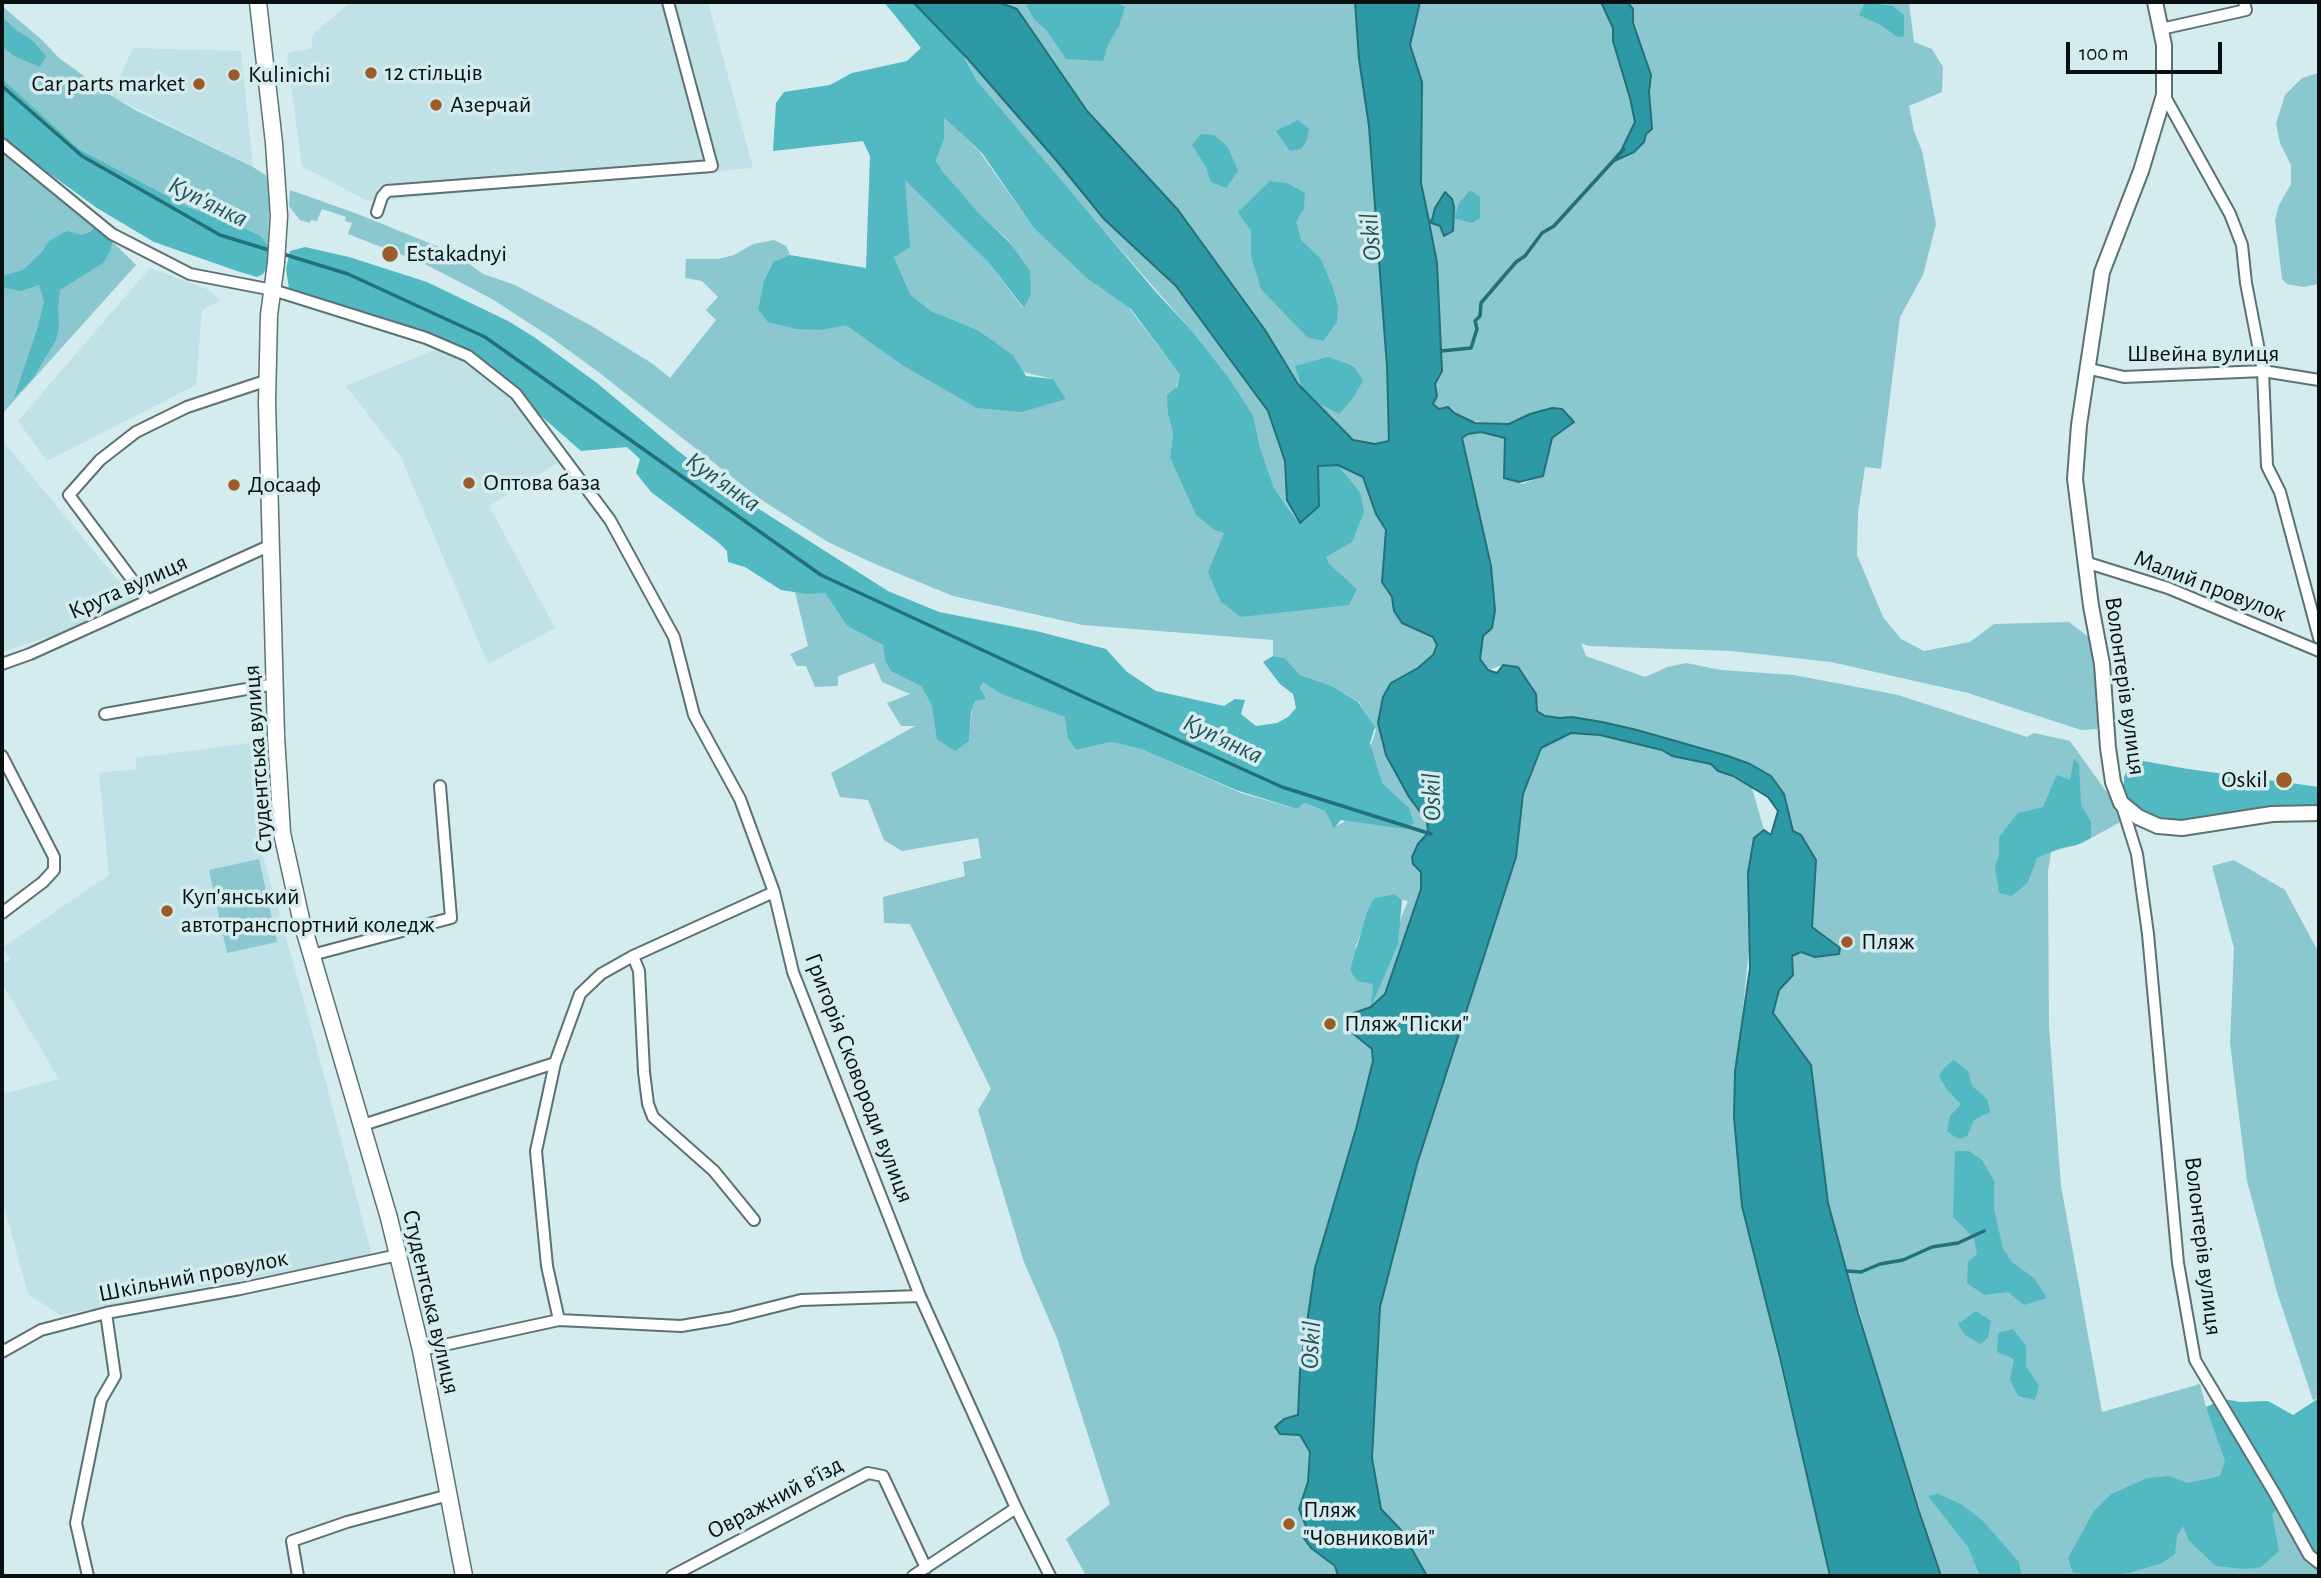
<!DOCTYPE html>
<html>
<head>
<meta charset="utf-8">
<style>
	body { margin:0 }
	#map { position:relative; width:2321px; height:1578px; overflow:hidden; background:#d4ecee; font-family:"Alegreya Sans",sans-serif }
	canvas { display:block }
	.frame { position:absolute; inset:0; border:4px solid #081011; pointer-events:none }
	.scale { position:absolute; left:2066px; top:42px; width:156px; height:32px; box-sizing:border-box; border:4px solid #081011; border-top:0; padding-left:9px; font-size:21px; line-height:24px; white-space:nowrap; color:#081011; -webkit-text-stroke:5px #d4ecee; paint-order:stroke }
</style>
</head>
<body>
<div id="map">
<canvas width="2321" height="1578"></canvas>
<div class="frame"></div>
<div class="scale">100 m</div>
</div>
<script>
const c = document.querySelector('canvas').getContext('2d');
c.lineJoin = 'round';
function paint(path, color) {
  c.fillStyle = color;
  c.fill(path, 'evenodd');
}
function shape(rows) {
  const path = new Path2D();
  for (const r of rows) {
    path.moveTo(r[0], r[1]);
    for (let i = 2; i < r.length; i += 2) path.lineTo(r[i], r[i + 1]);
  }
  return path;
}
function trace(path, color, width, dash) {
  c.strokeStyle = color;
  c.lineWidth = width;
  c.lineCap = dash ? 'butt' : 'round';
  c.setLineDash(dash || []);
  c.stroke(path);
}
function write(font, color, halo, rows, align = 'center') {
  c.font = font + ' "Alegreya Sans",sans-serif';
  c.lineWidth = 7;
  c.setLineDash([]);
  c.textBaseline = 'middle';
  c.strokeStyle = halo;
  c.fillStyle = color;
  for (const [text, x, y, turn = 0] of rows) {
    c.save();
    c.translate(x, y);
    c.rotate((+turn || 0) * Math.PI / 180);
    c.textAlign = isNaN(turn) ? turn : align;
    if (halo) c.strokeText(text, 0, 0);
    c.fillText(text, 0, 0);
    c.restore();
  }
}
paint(shape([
	[351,2,708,2,753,168,367,201,302,166,287,55,288,53,313,48,311,40,315,32],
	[133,48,241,51,253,167,112,96],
	[150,268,207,289,221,300,202,310,196,385,47,461,18,421],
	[444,346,516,394,564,459,489,506,555,628,488,664,401,457,346,386],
	[2,440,135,601,82,626,2,652],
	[256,742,256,831,308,1016,372,1255,60,1315,28,1294,2,1199,2,1094,59,1079,2,984,2,964,11,960,2,948,109,875,99,773,136,769,136,758]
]), '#c0e1e5');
paint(shape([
	[998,2,1355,2,1359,59,1369,122,1385,345,1389,441,1375,444,1353,440,1302,388,1265,330,1087,111,1017,9],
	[1420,2,1909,2,1914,42,1932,49,1943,67,1942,92,1909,106,1914,131,1922,151,1936,224,1923,275,1900,317,1881,469,1865,467,1858,513,1857,555,1883,617,1901,639,1924,651,1970,642,1994,624,2069,622,2100,646,2099,717,2097,729,2081,730,1968,693,1831,662,1732,651,1589,646,1581,643,1586,656,1645,677,1668,667,1686,663,1721,670,1794,675,1898,695,2027,737,2034,733,2070,741,2126,819,2082,843,2051,852,2048,871,2049,1026,2061,1186,2102,1412,2200,1384,2206,1407,2319,1562,2319,1576,2022,1576,2019,1562,1983,1576,1941,1576,1878,1377,1828,1203,1811,1065,1773,1013,1779,990,1793,975,1792,956,1801,952,1815,957,1840,947,1811,927,1801,835,1790,830,1750,764,1637,730,1579,718,1553,718,1542,747,1571,733,1600,735,1662,750,1672,756,1711,764,1718,771,1733,776,1734,779,1735,778,1752,788,1764,830,1753,841,1748,883,1749,950,1735,1085,1746,1220,1830,1576,1427,1576,1401,1530,1381,1509,1374,1472,1372,1446,1380,1307,1420,1154,1516,857,1523,794,1541,748,1518,667,1503,665,1488,670,1479,659,1483,636,1492,628,1495,610,1491,566,1462,438,1468,434,1482,432,1505,438,1504,478,1522,484,1543,476,1552,438,1530,414,1509,424,1471,421,1454,413,1448,408,1439,409,1433,404,1437,263,1421,183,1422,82,1410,45],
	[2,6,42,40,59,58,112,96,135,110,253,167,270,178,268,246,261,236,231,222,188,207,79,149,39,114,2,79],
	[963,54,1028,123,1104,219,1176,286,1268,411,1285,461,1287,500,1300,523,1274,488,1260,447,1253,415,1229,378,1192,331,1043,161,977,81],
	[2319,73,2319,284,2304,287,2287,284,2282,279,2275,220,2279,205,2291,184,2291,165,2280,143,2276,124,2285,95,2302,78],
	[944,118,979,151,1033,227,1123,300,1180,375,1168,414,1173,434,1170,457,1224,533,1241,617,1275,612,1326,563,1326,556,1360,492,1338,465,1363,477,1376,514,1386,532,1382,582,1392,597,1394,611,1419,632,1433,637,1437,645,1433,655,1418,668,1391,683,1378,723,1386,755,1408,795,1428,818,1426,835,1418,844,1413,864,1421,872,1421,889,1386,996,1371,1007,1351,1014,1350,1031,1372,1049,1373,1061,1356,1129,1317,1260,1300,1371,1298,1415,1284,1419,1280,1434,1300,1435,1310,1452,1308,1482,1299,1509,1306,1526,1303,1537,1336,1566,1338,1576,1086,1576,1066,1539,1110,1504,1057,1338,1024,1262,978,1110,991,1089,910,924,884,923,883,897,965,876,963,862,981,858,978,838,902,851,884,840,868,800,840,797,831,773,915,726,901,726,887,703,910,694,882,682,874,663,838,676,838,686,815,687,806,666,797,666,790,654,808,646,795,592,825,593,847,626,883,645,885,658,921,686,932,706,969,741,972,708,983,682,1001,694,1066,717,1068,739,1076,750,1111,742,1141,749,1241,793,1297,809,1304,803,1325,811,1334,827,1344,822,1376,730,1359,702,1332,686,1300,675,1285,658,1273,656,1273,640,1083,625,953,596,875,564,828,542,760,499,597,371,549,336,492,299,425,264,348,234,352,223,345,221,346,217,322,209,317,221,311,220,310,223,300,220,289,206,290,190,355,213,454,253,483,274,515,285,590,325,653,364,670,378,716,320,706,310,718,297,702,281,685,278,686,259,718,259,734,255,753,244,774,240,786,246,790,255,772,263,764,280,758,309,788,327,822,330,846,324,902,365,1065,398,1053,379,1023,372,1013,355,978,330,931,311,910,294,894,257,905,179,989,263,1023,308,1031,294,1011,243,979,213,941,171,936,161,944,139],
	[1395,894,1402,900,1408,901,1399,923,1355,948,1374,898],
	[2,144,97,226,136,265,2,414],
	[259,859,277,942,227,953,209,870],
	[2234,860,2285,890,2319,953,2319,1398,2313,1400,2277,1292,2247,1181,2230,1043,2234,948,2212,866]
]), '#8bc7ce');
paint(shape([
	[884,2,915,2,955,40,977,81,1155,291,1192,331,1229,378,1253,415,1260,447,1274,488,1299,523,1319,504,1318,466,1338,465,1360,492,1364,512,1352,542,1326,557,1329,564,1357,589,1349,605,1241,617,1221,602,1208,572,1224,533,1215,530,1196,515,1170,457,1173,434,1168,414,1167,395,1177,387,1180,375,1131,309,1087,278,1033,227,982,153,944,118,944,139,936,161,942,171,979,213,1010,243,1030,271,1031,294,1024,308,989,263,905,180,910,247,894,257,910,294,931,311,978,330,1013,355,1026,376,1053,379,1066,399,1022,412,977,408,902,365,846,325,822,330,796,329,768,322,758,309,764,280,773,262,790,255,866,268,870,156,863,141,773,151,776,103,784,92,830,85,852,73,907,61,921,48],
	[1025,2,1115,2,1125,7,1119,26,1108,44,1103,61,1066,59,1047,31,1034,19],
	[1865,2,1893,6,1904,15,1904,36,1898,37,1879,24,1859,15],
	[2,17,16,30,32,40,46,56,40,67,14,56,2,46],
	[2,79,79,149,188,207,231,222,261,236,268,246,268,267,263,274,257,277,237,271,154,242,97,208,46,171,2,138],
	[1298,120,1309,129,1307,140,1301,149,1290,151,1276,131],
	[1201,134,1214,135,1227,146,1234,161,1238,171,1226,188,1211,182,1206,167,1192,145],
	[1270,181,1287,183,1305,193,1304,208,1296,222,1301,240,1320,258,1332,285,1338,306,1337,322,1323,341,1307,337,1261,289,1251,256,1251,231,1238,212],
	[1470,190,1480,197,1480,218,1472,223,1454,218,1460,202],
	[97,226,113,240,110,251,103,263,60,290,58,309,59,327,56,340,33,378,14,398,37,330,44,302,39,285,21,291,5,288,2,285,2,276,23,270,42,252,49,241,67,231,81,235,90,232],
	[305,247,349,257,427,282,508,321,534,337,597,383,677,450,729,490,888,591,939,612,1036,631,1106,649,1127,672,1156,691,1224,706,1235,699,1245,700,1241,714,1256,726,1277,723,1288,717,1296,708,1293,694,1280,684,1263,662,1273,656,1285,658,1300,675,1332,686,1358,702,1375,727,1370,743,1382,783,1409,808,1414,823,1406,829,1341,820,1334,828,1325,811,1304,803,1297,809,1236,790,1141,749,1111,742,1076,750,1068,739,1065,717,1001,694,983,682,980,688,986,699,975,701,971,712,969,741,955,751,937,739,932,706,921,686,891,671,885,660,883,645,847,626,825,593,808,594,781,590,745,567,728,562,727,551,719,543,651,492,636,473,640,459,627,447,581,451,516,394,468,356,290,295,286,269,290,251],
	[1328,357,1349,364,1355,368,1363,381,1351,401,1339,414,1320,404,1302,388,1295,366],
	[2074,759,2079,764,2081,805,2091,822,2091,838,2077,845,2060,848,2037,858,2028,882,2012,896,1999,893,1995,866,1999,855,1999,837,2018,813,2043,807,2057,775,2070,780],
	[2132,759,2188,769,2319,787,2319,810,2166,823,2144,812,2130,801,2124,791,2124,777],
	[1395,894,1402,900,1398,944,1371,1007,1373,984,1357,981,1350,970,1367,912,1374,898],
	[1954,1060,1968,1071,1972,1086,1987,1099,1990,1112,1974,1120,1967,1136,1958,1139,1947,1131,1950,1116,1961,1104,1948,1091,1939,1076,1945,1067],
	[1955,1151,1969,1151,1982,1160,1994,1181,1994,1209,2003,1249,2012,1262,2034,1278,2047,1298,2024,1305,2008,1292,1984,1295,1967,1283,1968,1262,1977,1254,1974,1238,1953,1217],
	[1976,1311,1991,1321,1988,1337,1981,1344,1965,1335,1958,1324],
	[2013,1329,2026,1346,2026,1366,2039,1386,2035,1400,2018,1396,2010,1380,2014,1359,1997,1352,1998,1333],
	[2319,1398,2319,1563,2279,1506,2272,1514,2279,1551,2261,1567,2244,1569,2216,1566,2189,1541,2183,1526,2177,1536,2175,1554,2162,1563,2129,1573,2103,1576,2073,1573,2068,1558,2094,1511,2111,1494,2148,1478,2168,1476,2188,1483,2220,1476,2225,1461,2206,1407,2224,1399,2240,1402,2268,1401,2293,1415],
	[1938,1494,1961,1504,1983,1521,2019,1562,2022,1576,1980,1576,1968,1547,1928,1496]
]), '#52b8c2');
const water = shape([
	[913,2,998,2,1017,9,1087,111,1178,210,1265,330,1298,384,1353,440,1375,444,1389,441,1387,367,1369,126,1359,59,1355,2,1420,2,1410,45,1422,82,1421,183,1429,221,1432,220,1435,208,1445,192,1452,199,1454,207,1453,231,1444,236,1440,226,1429,222,1437,263,1442,371,1435,384,1437,396,1433,404,1439,409,1448,407,1454,413,1475,423,1509,424,1530,414,1552,408,1562,409,1574,422,1552,438,1543,476,1519,482,1504,478,1505,438,1481,432,1468,434,1462,438,1491,566,1495,610,1492,628,1483,636,1480,659,1488,670,1497,673,1503,665,1518,667,1536,694,1537,711,1545,716,1560,718,1572,717,1602,722,1637,730,1728,756,1750,764,1771,776,1784,794,1793,831,1801,835,1816,860,1812,927,1840,948,1839,954,1815,957,1801,952,1792,956,1793,975,1779,990,1773,1013,1811,1065,1828,1203,1858,1313,1919,1511,1941,1576,1830,1576,1780,1358,1742,1206,1734,1117,1735,1072,1750,968,1748,873,1754,838,1764,830,1771,835,1778,811,1768,797,1733,776,1718,771,1711,764,1672,756,1662,750,1600,735,1571,733,1541,748,1523,794,1516,857,1417,1164,1380,1307,1372,1458,1381,1509,1401,1530,1427,1576,1338,1576,1335,1566,1311,1548,1303,1537,1306,1526,1299,1509,1308,1482,1310,1452,1300,1435,1280,1434,1275,1427,1284,1419,1298,1415,1300,1371,1315,1268,1356,1129,1373,1061,1372,1049,1350,1031,1348,1021,1351,1014,1371,1007,1385,994,1421,889,1421,872,1413,864,1412,857,1418,844,1428,833,1427,821,1409,797,1386,755,1378,723,1383,697,1391,683,1418,668,1433,655,1437,645,1433,637,1402,623,1394,611,1392,597,1382,582,1386,530,1376,514,1363,477,1338,465,1318,466,1319,506,1300,523,1287,500,1285,461,1268,411,1176,286,1104,219,1056,160,968,59,913,2],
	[1601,2,1627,2,1633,9,1633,23,1651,75,1649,92,1652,129,1646,134,1644,142,1634,152,1612,162,1621,151,1635,122,1630,98,1613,41,1613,28,1601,2]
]);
paint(water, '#2d99a4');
trace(water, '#227078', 2);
trace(shape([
	[2,86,82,156,220,235,272,251],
	[283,254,348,274,485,337,821,575,1077,694,1282,787,1431,834],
	[1441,351,1471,348,1477,329,1475,321,1480,316,1481,303,1516,262,1525,256,1542,233,1554,226,1624,149],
	[1847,1271,1861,1272,1880,1264,1903,1260,1932,1247,1958,1243,1984,1231]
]), '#227078', 3.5);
const street = shape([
	[2161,29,2246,10,2244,2],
	[2164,95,2230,214,2242,245,2246,283,2263,371,2267,466,2280,492,2319,638],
	[2,144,112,234,190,274,273,290,426,338,468,356,516,394,610,520,674,637,694,715,740,799,774,892,793,972,920,1296,1016,1508,1050,1576],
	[377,212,382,197,387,191,712,166,668,2],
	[2086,368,2124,377,2263,371,2319,380],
	[2085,562,2168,588,2319,651],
	[148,601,69,495,100,460,136,432,187,407,268,380],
	[2,664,30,654,271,545],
	[105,714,275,684],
	[2,756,54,857,54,870,43,882,2,913],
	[2121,803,2137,854,2148,934,2178,1263,2195,1360,2275,1494,2309,1555,2319,1563],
	[312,955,451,918,440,786],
	[633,956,639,971,644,1072,648,1104,653,1117,714,1171,754,1220],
	[363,1125,555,1063],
	[559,1320,547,1266,536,1151,555,1063,580,994,601,974,633,956,774,892],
	[421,1350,559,1320,681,1326,729,1318,801,1300,920,1296],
	[2,1352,41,1330,106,1313,240,1289,398,1255],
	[88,1576,76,1523,101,1400,115,1376,106,1313],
	[298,1576,292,1541,347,1522,449,1495],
	[672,1576,868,1473,883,1476,926,1568],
	[913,1576,1016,1508]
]);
const secondary = shape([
	[2155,2,2164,45,2164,95,2141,171,2102,272,2079,425,2075,479,2091,606,2102,664,2108,748,2113,782,2121,803,2138,817,2158,826,2182,828,2272,814,2319,813]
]);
const primary = shape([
	[258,2,274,143,279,216,276,263,269,315,267,402,276,736,282,833,301,919,389,1218,421,1350,464,1576]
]);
trace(street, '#5c7174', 14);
trace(secondary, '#5c7174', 18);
trace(primary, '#5c7174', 19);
trace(street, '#fff', 10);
trace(secondary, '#fff', 14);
trace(primary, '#fff', 16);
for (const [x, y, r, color] of [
	[371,73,7,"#9d5b29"],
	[234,75,7,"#9d5b29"],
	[199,84,7,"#9d5b29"],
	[436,105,7,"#9d5b29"],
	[390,254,9,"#9d5b29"],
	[469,483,7,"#9d5b29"],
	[234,485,7,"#9d5b29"],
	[2284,780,9,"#9d5b29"],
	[167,911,7,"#9d5b29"],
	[1847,942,7,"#9d5b29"],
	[1330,1024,7,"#9d5b29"],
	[1289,1524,7,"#9d5b29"]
]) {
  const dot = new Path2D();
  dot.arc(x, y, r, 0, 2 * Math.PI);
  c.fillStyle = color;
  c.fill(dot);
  trace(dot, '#d4ecee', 2.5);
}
write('24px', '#081011', '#d4ecee', [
	["12 стільців",385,73],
	["Kulinichi",248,75],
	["Car parts market",185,84,"right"],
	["Азерчай",450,105],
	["Estakadnyi",406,254],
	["Оптова база",483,483],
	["Досааф",248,485],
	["Oskil",2268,780,"right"],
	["Куп'янський",181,897],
	["автотранспортний коледж",181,925],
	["Пляж",1861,942],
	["Пляж \"Піски\"",1344,1024],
	["Пляж",1303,1510],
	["\"Човниковий\"",1303,1538]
], 'left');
write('24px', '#081011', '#d4ecee', [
	["Швейна вулиця",2203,354],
	["Малий провулок",2210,586,21],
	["Крута вулиця",128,587,-24],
	["Волонтерів вулиця",2125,686,82],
	["Студентська вулиця",258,759,-94],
	["Григорія Сковороди вулиця",859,1078,69],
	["Волонтерів вулиця",2203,1246,83],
	["Шкільний провулок",193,1276,-11],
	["Студентська вулиця",431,1302,77],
	["Овражний в'їзд",775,1498,-28]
]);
write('italic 26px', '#235155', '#d4ecee', [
	["Куп'янка",208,202,26],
	["Oskil",1371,237,-95],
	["Куп'янка",723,482,35],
	["Куп'янка",1223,739,25],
	["Oskil",1432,797,-91],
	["Oskil",1311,1345,-87]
]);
</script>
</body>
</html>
